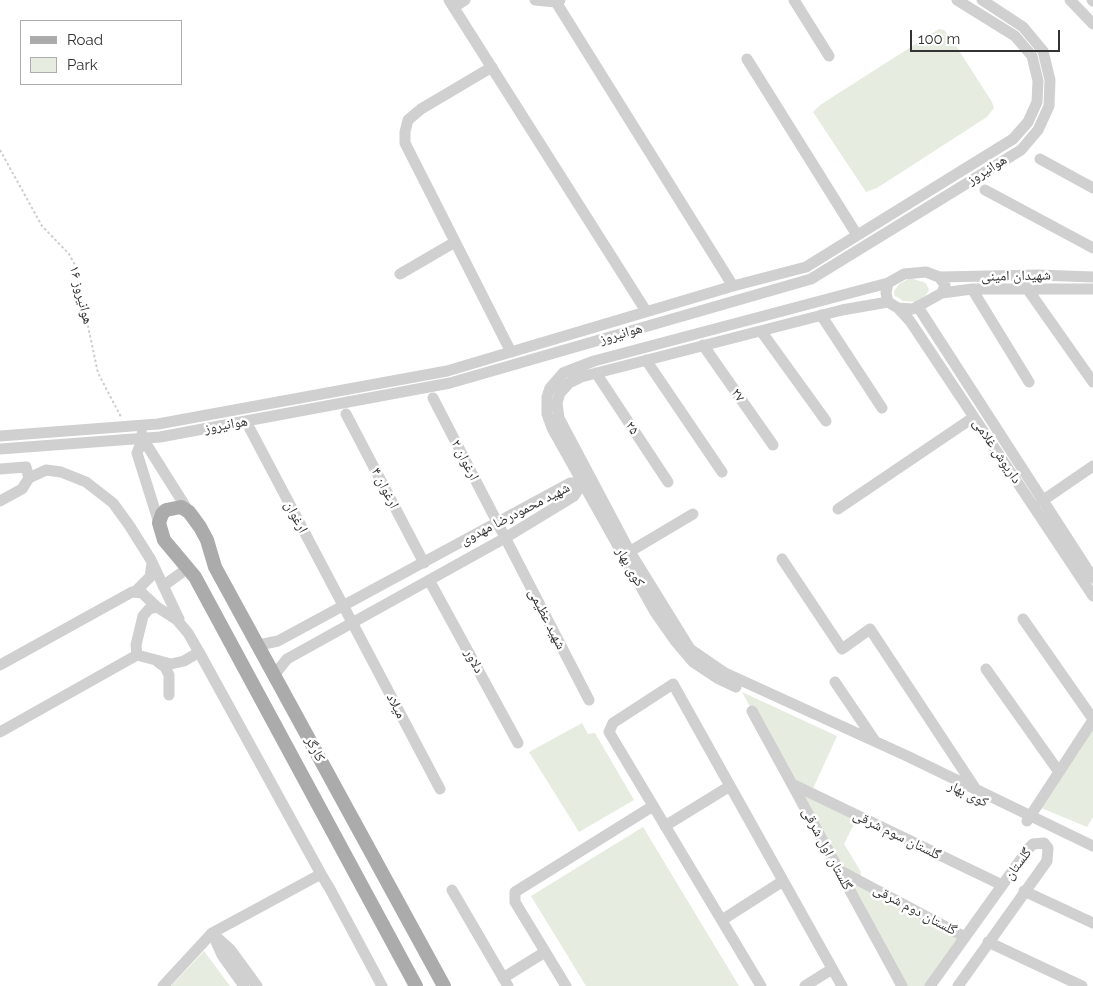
<!DOCTYPE html>
<html>
<head>
<meta charset="utf-8">
<style>
	body { margin:0 }
	#map { position:relative; width:1093px; height:986px; overflow:hidden; background:#fff; font-family:Raleway,sans-serif }
	canvas { display:block }
	.legend { position:absolute; left:20px; top:20px; width:162px; height:65px; box-sizing:border-box; background:#fff; border:1px solid #adadad; margin:0; padding:6px 9px; list-style:none; font-size:15px; color:#333 }
	.legend li { display:flex; align-items:center; gap:10px; height:25px }
	.legend b { width:25px; border:1px solid #adadad }
	.scale { position:absolute; left:910px; top:30px; width:150px; height:22px; box-sizing:border-box; border:2px solid #333; border-top:0; padding-left:6px; font-size:15px; line-height:18px; white-space:nowrap; color:#333; -webkit-text-stroke:4px #fff; paint-order:stroke }
</style>
</head>
<body>
<div id="map">
<canvas width="1093" height="986"></canvas>
<ul class="legend">
<li><b style="height:6px;background:#ababab"></b>Road</li>
<li><b style="height:14px;background:#e6ecdf"></b>Park</li>
</ul>
<div class="scale">100 m</div>
</div>
<script>
const c = document.querySelector('canvas').getContext('2d');
c.lineJoin = 'round';
function paint(path, color) {
  c.fillStyle = color;
  c.fill(path, 'evenodd');
}
function shape(rows) {
  const path = new Path2D();
  for (const r of rows) {
    path.moveTo(r[0], r[1]);
    for (let i = 2; i < r.length; i += 2) path.lineTo(r[i], r[i + 1]);
  }
  return path;
}
function trace(path, color, width, dash) {
  c.strokeStyle = color;
  c.lineWidth = width;
  c.lineCap = dash ? 'butt' : 'round';
  c.setLineDash(dash || []);
  c.stroke(path);
}
function write(font, color, halo, rows, align = 'center') {
  c.font = font + ' Raleway,"Noto Naskh Arabic",sans-serif';
  c.lineWidth = 5;
  c.setLineDash([]);
  c.textBaseline = 'middle';
  c.strokeStyle = halo;
  c.fillStyle = color;
  for (const [text, x, y, turn = 0] of rows) {
    c.save();
    c.translate(x, y);
    c.rotate((+turn || 0) * Math.PI / 180);
    c.textAlign = isNaN(turn) ? turn : align;
    if (halo) c.strokeText(text, 0, 0);
    c.fillText(text, 0, 0);
    c.restore();
  }
}
paint(shape([
	[939,29,944,30,949,35,992,102,994,108,987,117,877,188,866,192,813,112,820,105],
	[910,278,926,283,929,290,926,295,916,302,903,301,894,295,894,291,899,284],
	[742,692,837,736,811,793,858,816,844,844,861,872,860,878,965,937,930,986,902,986],
	[582,723,588,734,595,733,634,800,579,832,529,752],
	[1093,726,1093,817,1087,827,1039,807],
	[643,827,739,986,586,986,531,896],
	[204,951,230,986,171,986]
]), '#e6ecdf');
trace(shape([
	[0,150,42,226,69,254,75,265,98,373,121,417]
]), '#cdcdcd', 2, [2.5, 2.5]);
trace(shape([
	[449,0,646,311],
	[535,0,556,2,560,0],
	[794,0,829,56],
	[1070,0,1093,24],
	[1092,0,1093,1],
	[556,2,733,286],
	[454,7,465,0],
	[747,59,857,235],
	[492,67,421,109,408,120,405,132,405,143,511,352],
	[1040,159,1093,188],
	[985,190,1093,248],
	[400,274,455,242],
	[939,277,1038,275,1093,277],
	[1026,287,1093,382],
	[972,289,1029,382],
	[942,293,972,289,1093,289],
	[888,302,886,293,888,283,904,274,926,272,939,277,945,285,942,293,913,309,898,308,888,302,842,310,581,377,569,383,560,393,557,403,559,418,630,552,690,649,725,673,907,756,1093,846],
	[918,307,1093,578],
	[898,308,910,321,1093,596],
	[821,315,882,408],
	[761,331,826,421],
	[703,345,773,445],
	[646,360,722,472],
	[596,373,668,482],
	[433,398,589,700],
	[346,414,424,563],
	[250,429,440,789],
	[142,434,143,439,189,512],
	[0,436,158,424,447,371,733,286,806,267,1013,139,1028,122,1037,102,1038,81,1032,56,1015,36,957,0],
	[143,439,137,453,159,523],
	[0,449,160,437,450,383,811,279,1021,150,1038,130,1049,106,1050,80,1043,51,1023,27,982,0],
	[0,469,26,467,29,478,22,489,0,501],
	[29,478,46,470,61,472,86,482,113,503,129,525,151,560,179,619],
	[1042,501,1093,466],
	[838,509,974,417],
	[624,555,693,514],
	[782,559,842,649,870,629,975,788],
	[429,580,518,743],
	[163,586,188,568],
	[136,591,150,577,152,563],
	[1023,619,1093,719],
	[259,645,278,641,570,483,586,483],
	[199,652,184,661,171,664,137,655,136,645,143,616,149,609,157,607,177,620,188,633,199,652,321,874,330,889,382,986],
	[158,662,165,667,169,675,169,695],
	[0,665,132,592,142,593,157,607],
	[986,669,1059,772],
	[275,674,287,659,505,538,574,496,582,484],
	[835,682,875,741],
	[736,687,717,678,693,662,676,642,655,612,552,428,547,414,547,397,550,388,563,373,594,361,888,283],
	[752,711,902,986],
	[0,732,137,655],
	[792,784,1002,885],
	[1027,821,1093,720],
	[665,826,730,786],
	[839,870,965,937],
	[452,890,508,986],
	[1024,891,1093,923],
	[722,920,783,881],
	[212,933,230,949,257,986],
	[214,937,222,955,244,986],
	[988,942,1082,986],
	[503,978,545,952],
	[163,986,212,933,321,874],
	[566,986,515,902,515,892,653,806],
	[761,986,609,732,613,723,673,684,842,986],
	[805,986,832,969],
	[930,986,1029,848,1033,844,1044,843,1048,848,1047,861,958,986]
]), '#d0d0d0', 11);
trace(shape([
	[416,986,195,577,164,540,159,523,162,514,166,510,181,507,189,512,200,527,207,540,215,567,444,986]
]), '#ababab', 14);
write('14px', '#333', '#fff', [
	["هوانیروز",987,170,-32],
	["شهیدان امینی",1016,276,-1],
	["هوانیروز ۱۶",81,295,76],
	["هوانیروز",621,334,-16],
	["۲۷",738,395,55],
	["هوانیروز",226,425,-10],
	["۲۵",632,428,57],
	["داریوش غلامی",997,451,56],
	["ارغوان ۲",465,460,63],
	["ارغوان ۴",385,488,63],
	["شهید محمودرضا مهدوی",515,514,-27],
	["ارغوان",296,517,62],
	["کوی بهار",630,567,60],
	["شهید عظیمی",547,619,63],
	["دلاور",474,661,62],
	["میلاد",396,706,62],
	["کارگر",315,749,62],
	["کوی بهار",968,794,26],
	["گلستان سوم شرقی",897,835,26],
	["گلستان اول شرقی",827,849,62],
	["گلستان",1018,864,-53],
	["گلستان دوم شرقی",915,910,28]
]);
</script>
</body>
</html>
